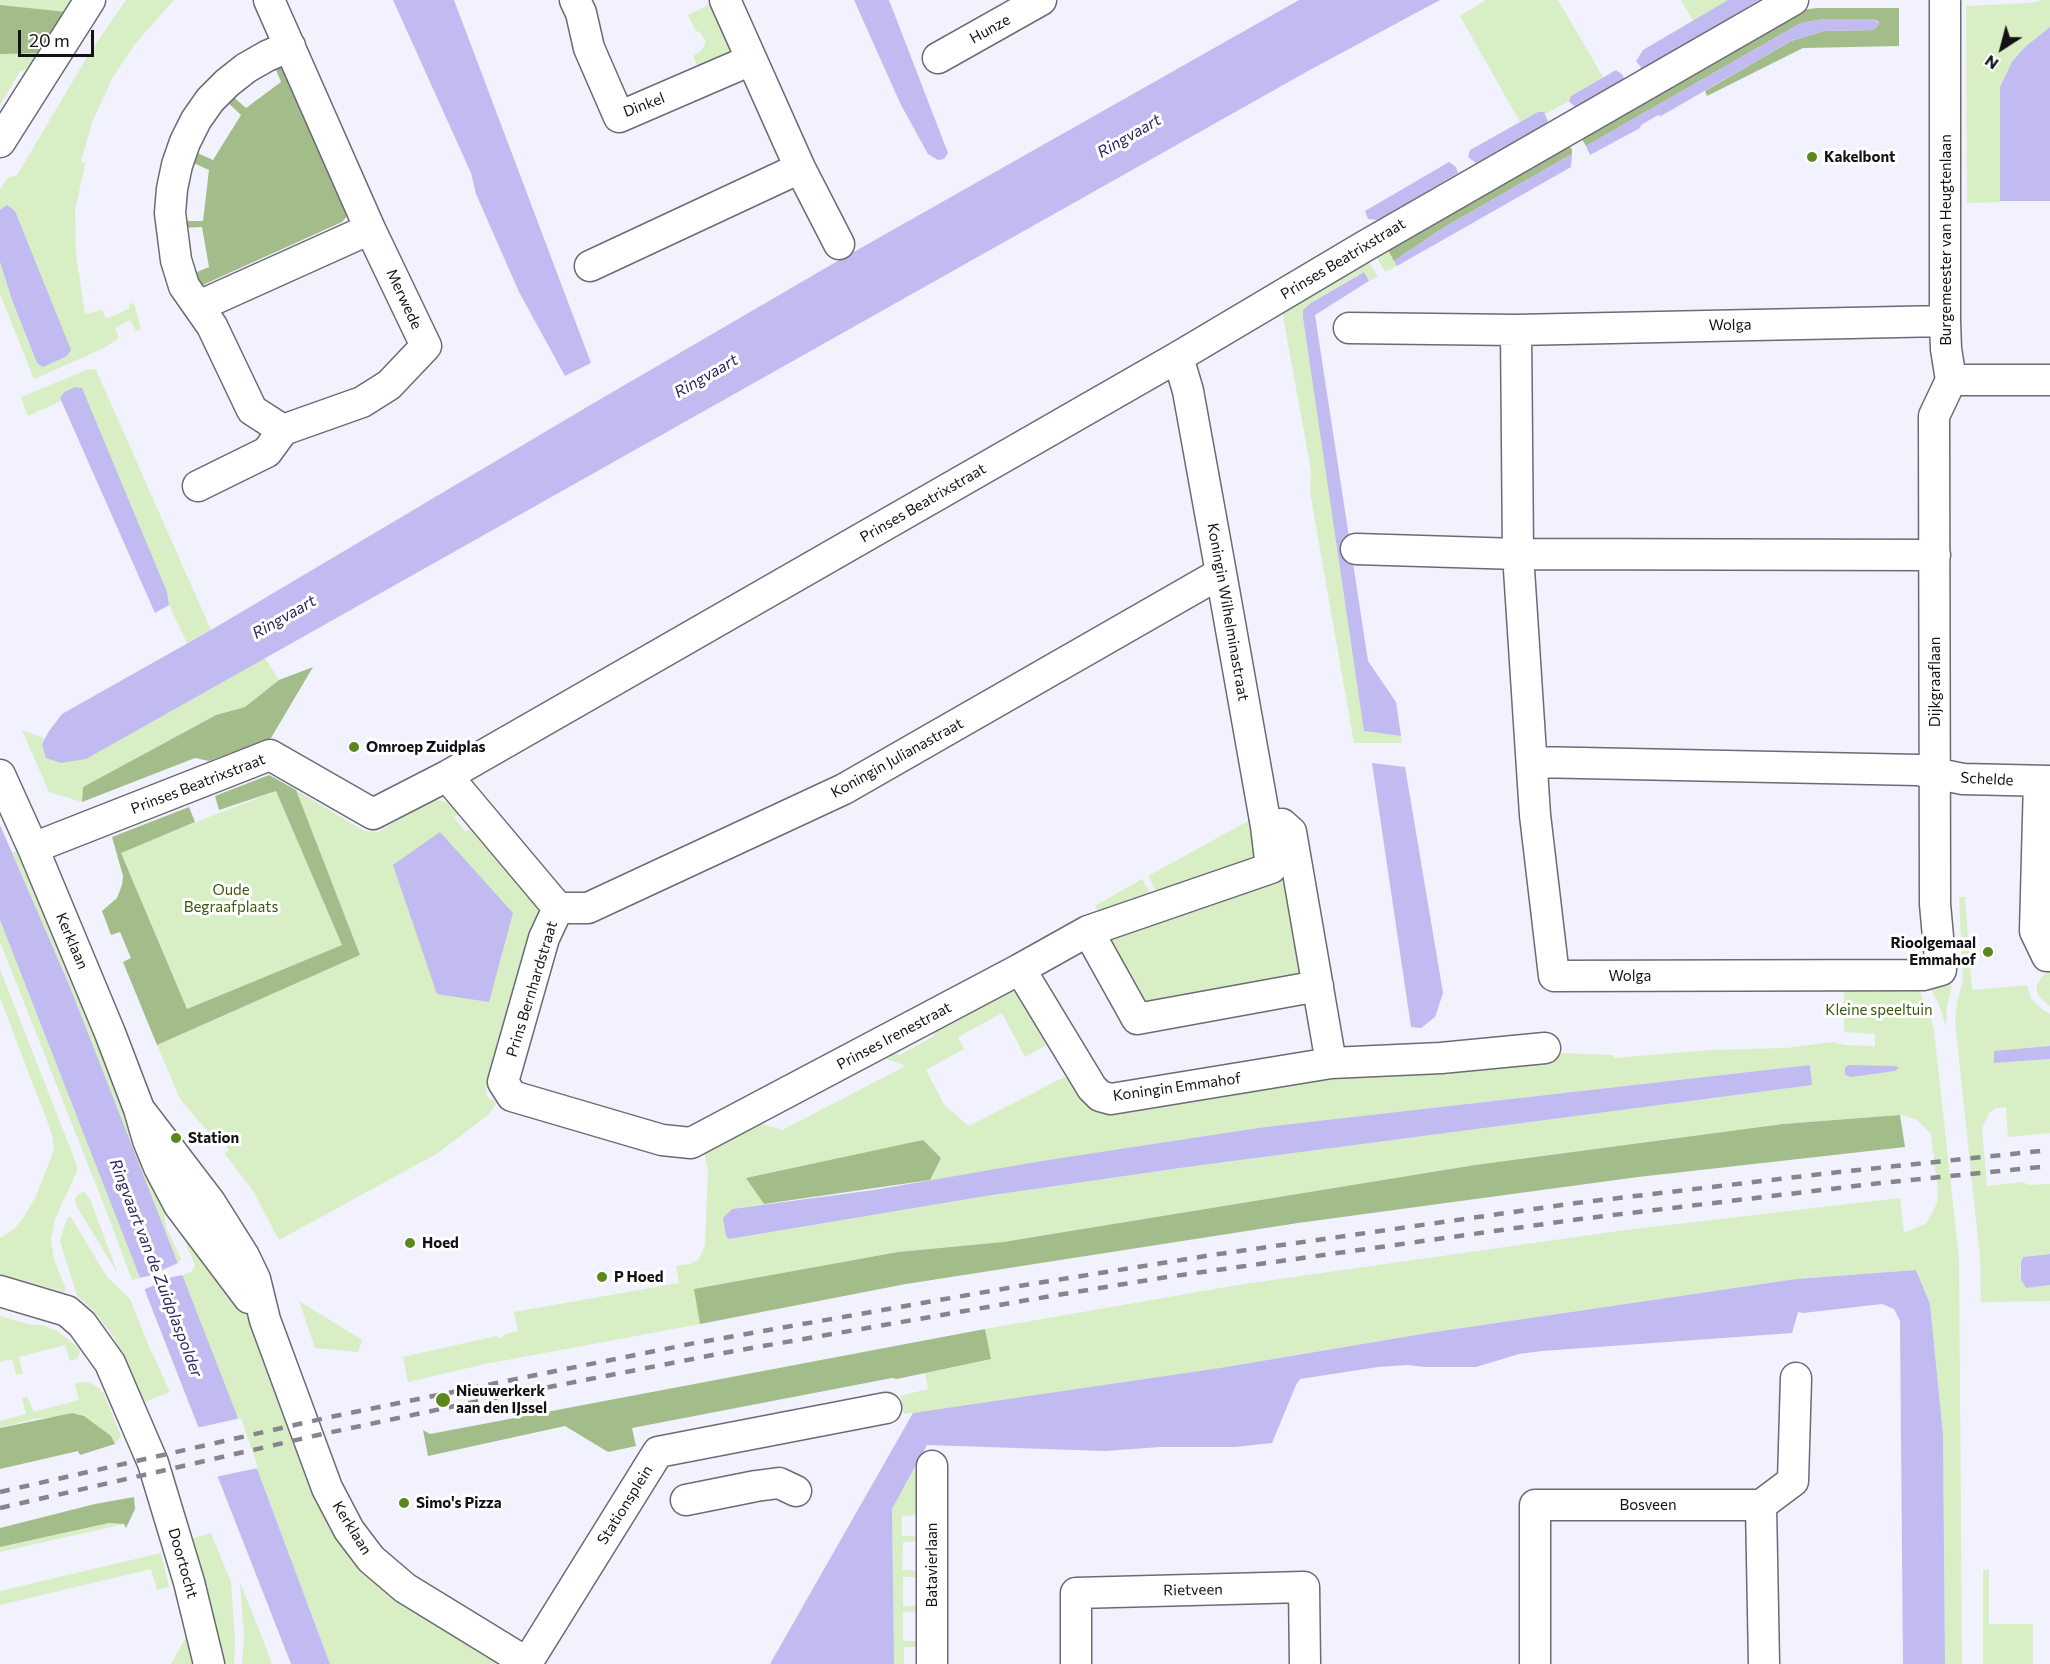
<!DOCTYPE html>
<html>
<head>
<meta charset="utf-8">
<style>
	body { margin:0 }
	#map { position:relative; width:2050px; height:1664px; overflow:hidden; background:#f2f1fe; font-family:Commissioner,sans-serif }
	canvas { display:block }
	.north { position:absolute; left:1972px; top:18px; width:60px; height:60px; -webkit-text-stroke:4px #fff; paint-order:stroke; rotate:216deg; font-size:16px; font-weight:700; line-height:24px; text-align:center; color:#131317 }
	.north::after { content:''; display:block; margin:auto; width:21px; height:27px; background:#131317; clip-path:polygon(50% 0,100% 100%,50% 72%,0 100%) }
	.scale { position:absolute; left:18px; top:30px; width:76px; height:27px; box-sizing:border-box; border:3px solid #131317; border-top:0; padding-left:8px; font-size:18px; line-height:21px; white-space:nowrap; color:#131317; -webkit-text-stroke:4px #fff; paint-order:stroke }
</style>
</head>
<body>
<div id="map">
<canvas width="2050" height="1664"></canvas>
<div class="north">N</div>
<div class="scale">20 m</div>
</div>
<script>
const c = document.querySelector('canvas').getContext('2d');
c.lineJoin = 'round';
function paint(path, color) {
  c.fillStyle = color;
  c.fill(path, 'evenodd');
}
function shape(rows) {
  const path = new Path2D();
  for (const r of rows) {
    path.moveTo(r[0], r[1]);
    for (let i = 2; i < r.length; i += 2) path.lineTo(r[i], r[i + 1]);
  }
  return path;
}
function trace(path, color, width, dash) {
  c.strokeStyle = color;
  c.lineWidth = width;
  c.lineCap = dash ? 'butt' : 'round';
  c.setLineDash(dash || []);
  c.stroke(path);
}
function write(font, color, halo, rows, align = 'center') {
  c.font = font + ' Commissioner,sans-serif';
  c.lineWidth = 6;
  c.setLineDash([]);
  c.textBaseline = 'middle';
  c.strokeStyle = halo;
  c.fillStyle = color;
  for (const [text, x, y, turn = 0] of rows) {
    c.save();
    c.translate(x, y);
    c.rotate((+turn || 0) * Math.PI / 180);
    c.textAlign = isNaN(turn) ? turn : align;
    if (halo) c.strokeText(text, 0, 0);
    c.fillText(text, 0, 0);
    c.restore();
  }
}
paint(shape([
	[0,0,74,0,30,68,20,71,0,105],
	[126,0,174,0,135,44,113,77,92,122,81,162,85,163,75,211,76,255,85,314,102,310,106,319,130,308,129,304,134,303,141,329,136,331,130,320,115,328,119,338,104,348,34,379,0,294,0,262,12,300,37,363,42,281,15,211,7,206,0,210,0,189,8,178,17,175,89,54],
	[1486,0,1558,0,1603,77,1571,96,1569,101,1545,114,1543,112,1538,112,1520,122,1460,16],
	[1681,0,1728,0,1693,21],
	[2042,0,2050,0,2050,27,2025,47,2000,87,2000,202,1967,203,1966,6,2030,3],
	[716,1,733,44,726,60,701,74,693,56,701,51,706,42,700,32,696,31,688,15],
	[1561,143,1394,261,1397,266,1385,272,1374,252],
	[1366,257,1378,277,1369,281,1363,272,1311,303,1364,731,1401,736,1402,743,1354,743,1310,492,1311,470,1282,311],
	[89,369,96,370,211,630,187,643,169,605,167,592,125,496,75,387,64,392,60,398,61,401,28,416,21,397],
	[264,657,279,680,245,707,216,715,83,787,82,802,49,792,22,730,44,738,42,744,47,758,86,759],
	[296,790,364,831,378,832,434,799,448,803,458,814,454,818,466,832,473,826,542,906,486,1089,487,1097,497,1103,488,1115,438,1153,279,1240,253,1191,225,1154,229,1150,218,1137,214,1139,180,1099,157,1045,360,955],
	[276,791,342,945,187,1009,120,852],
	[1250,820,1257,863,1253,865,1244,861,1206,874,1202,883,1160,898,1148,876],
	[19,850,166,1208,164,1217,167,1229,181,1259,178,1263,176,1264,70,987,12,853],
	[1282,866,1313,984,1138,1015,1096,939],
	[1142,879,1154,900,1145,896,1111,908,1103,918,1095,906],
	[1959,897,1965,897,1972,990,2027,985,2031,999,2043,1010,2050,1014,2050,1046,1994,1052,1995,1063,2050,1059,2050,1133,2008,1137,2006,1107,1996,1108,1989,1113,1982,1129,1987,1186,2023,1182,2028,1185,2050,1184,2050,1254,2023,1257,2020,1270,2021,1280,2026,1288,2050,1285,2050,1301,1981,1302,1980,1257,1955,1022,1957,1003,1963,980],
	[0,920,140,1278,132,1280,102,1200,0,942],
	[2050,967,2050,1006,2041,999,2037,992,2037,984],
	[0,969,76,1163,77,1171,55,1219,51,1239,54,1260,66,1289,64,1292,0,1274,0,1238,14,1229,24,1217,36,1196,54,1150,52,1134,0,998],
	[1952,972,1951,988,1947,1006,1946,1027,1940,1007,1930,987],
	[1844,986,1918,987,1930,1016,1934,1031,1959,1258,1962,1664,1945,1664,1943,1434,1930,1304,1916,1270,1796,1279,1428,1333,1220,1368,931,1411,904,1414,900,1396,928,1389,925,1373,991,1359,985,1329,1238,1285,1618,1231,1900,1198,1904,1233,1925,1224,1929,1219,1937,1203,1938,1192,1931,1134,1916,1119,1900,1115,1783,1124,1475,1165,1003,1242,898,1252,695,1289,700,1324,485,1364,408,1382,403,1357,497,1336,498,1338,503,1337,503,1335,518,1331,514,1312,679,1283,676,1266,690,1264,699,1259,705,1245,708,1170,704,1151,757,1122,782,1130,906,1066,882,1057,890,1052,900,1055,934,1036,938,1023,1010,990,1022,996,1050,1043,1025,1057,1002,1013,958,1037,964,1049,926,1070,945,1106,969,1126,1068,1075,1087,1105,1095,1112,1106,1113,1360,1069,1552,1056,1562,1053,1613,1055,1614,1058,1712,1050,1786,1048,1833,1042,1845,1045,1875,1046,1875,1034,1844,1032],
	[1810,1065,1811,1085,1187,1167,986,1196,729,1239,726,1236,732,1209,764,1204,747,1178,941,1158,930,1180,1265,1127],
	[84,1192,90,1199,118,1274,77,1207,75,1200,77,1195],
	[71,1217,107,1277,130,1299,148,1344,170,1392,142,1403,114,1337,92,1309,77,1296,60,1241,67,1218],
	[180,1230,245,1310,277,1385,316,1492,502,1664,330,1664,238,1418,181,1276,192,1271,195,1265],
	[299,1301,362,1340,358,1352,315,1348],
	[0,1316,32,1325,42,1325,57,1331,79,1348,80,1352,77,1359,70,1361,65,1345,19,1357,23,1373,16,1375,12,1359,0,1362],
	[79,1382,88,1382,98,1387,104,1394,121,1436,115,1444,110,1436,79,1414,34,1419,0,1428,0,1421,26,1414,22,1399,27,1396,34,1412,79,1400,75,1384],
	[918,1463,925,1468,919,1515,902,1516,902,1536,919,1536,919,1541,903,1542,902,1570,920,1571,919,1577,903,1577,903,1606,920,1606,920,1611,903,1612,903,1641,920,1641,920,1647,904,1647,904,1664,894,1664,892,1509],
	[109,1523,124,1524,0,1552,0,1547],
	[211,1533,231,1582,235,1639,234,1664,224,1664,193,1538],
	[161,1553,169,1587,157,1590,151,1569,0,1605,0,1591],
	[1983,1570,1989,1570,1989,1624,2033,1624,2033,1664,1983,1664],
	[240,1582,264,1642,272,1664,242,1664,244,1638],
	[187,1635,194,1664,171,1664]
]), '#d8eec4');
paint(shape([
	[0,5,66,12,40,53,0,54],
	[1817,8,1899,8,1899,46,1803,48,1707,96,1705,91,1791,41,1824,31,1873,30,1879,22,1873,19,1824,19,1801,23,1586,146,1583,141,1583,135,1792,11],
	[284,60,348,215,342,222,196,288,190,275,209,267,202,227,180,228,179,221,203,221,209,170,189,161,193,151,213,160,241,115,225,100,230,94,246,108,281,82,274,65],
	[1566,145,1572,149,1572,154,1443,228,1394,261,1387,248],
	[313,667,271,738,209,761,195,758,82,802,83,787,216,715,245,707,279,680],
	[269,775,296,790,360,955,157,1045,123,962,131,958,120,932,111,935,102,911,117,898,122,885,123,876,112,837,189,807,195,822,121,853,187,1009,342,945,276,791,219,810,215,796],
	[1900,1115,1905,1147,1638,1177,1298,1223,906,1284,700,1324,694,1289,898,1252,1003,1242,1475,1165,1783,1124],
	[923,1140,941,1158,930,1180,764,1204,746,1178],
	[985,1329,991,1359,897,1379,892,1378,632,1428,636,1446,608,1452,565,1426,428,1456,423,1430,430,1434],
	[72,1413,84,1416,111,1436,115,1444,80,1455,78,1451,0,1469,0,1428],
	[134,1497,135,1509,126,1528,124,1524,109,1523,0,1547,0,1528,95,1504]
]), '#a3bd8a');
paint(shape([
	[393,0,454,0,591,363,565,376,519,292,476,194,471,173],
	[854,0,889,0,948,153,944,159,938,160,928,154,901,105],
	[1299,0,1440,0,1308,71,86,759,61,763,46,758,42,744,49,731,62,714,211,630,592,404,829,266],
	[1728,0,1759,0,1643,70,1636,61,1643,50],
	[1824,19,1873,19,1880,24,1874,30,1824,31,1791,41,1661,116,1658,115,1641,125,1640,128,1590,155,1586,146,1801,23],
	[2050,27,2050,201,2000,201,2000,87,2012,62,2025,47],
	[1616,70,1623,75,1624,80,1579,107,1576,107,1569,102,1571,96],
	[1538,112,1544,112,1548,121,1541,127,1476,163,1468,157,1470,150],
	[1572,154,1571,167,1397,266,1394,261,1443,228],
	[1449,162,1456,167,1458,173,1378,220,1368,219,1365,211],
	[7,205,15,211,71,350,67,356,43,367,37,363,12,300,0,262,0,210],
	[1364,272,1369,281,1315,315,1368,661,1396,702,1401,736,1364,731,1303,317,1303,310,1311,303],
	[75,387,82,388,167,592,169,605,155,613,60,398,64,392],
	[1372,763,1405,767,1443,993,1435,1017,1421,1028,1411,1027],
	[0,825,70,987,238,1418,330,1664,291,1664,0,920],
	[440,832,513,913,489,1002,437,994,393,865],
	[2050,1046,2050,1059,1994,1063,1994,1051],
	[1810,1065,1812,1085,1187,1167,986,1196,729,1239,726,1236,723,1218,732,1209,874,1190,1042,1161,1265,1127],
	[1849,1065,1895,1066,1899,1068,1895,1071,1851,1077,1845,1075,1845,1067],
	[2050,1254,2050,1285,2026,1288,2021,1280,2021,1263,2023,1257],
	[1916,1270,1930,1304,1943,1434,1945,1664,1903,1664,1900,1321,1894,1309,1882,1304,1803,1313,1798,1312,1792,1333,1542,1351,1519,1354,1476,1367,1425,1367,1408,1365,1378,1367,1300,1379,1296,1385,1272,1443,1235,1447,1160,1447,1105,1451,927,1445,892,1509,894,1664,770,1664,913,1413,1220,1368,1428,1333,1796,1279]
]), '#c1bbf1');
paint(shape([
	[178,1263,183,1275,172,1277,143,1290,139,1278,149,1276],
	[241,1418,258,1468,215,1477,196,1428]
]), '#f2f1fe');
const minor = shape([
	[269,0,370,229,426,346,389,385,362,402,283,430,252,410,212,326,184,286,176,260,170,213,172,189,177,165,185,142,196,120,210,100,227,83,246,68,267,56,290,46],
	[575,0,581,13,589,48,619,117,751,60],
	[725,0,800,168,839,244],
	[1945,0,1945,321,1946,349,1951,380],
	[938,58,1041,0],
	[0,142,90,0],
	[590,266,800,168],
	[199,306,370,229],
	[1349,328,1516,330,1945,321],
	[1516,330,1518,554,1535,815,1554,976,1923,975,1941,970,1935,904,1934,416,1951,380],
	[1951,380,2050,380],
	[198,486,267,452,283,430],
	[1356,549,1518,554,1935,555],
	[1533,762,1918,770,1963,779,2050,781],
	[0,775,33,848,110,1033,139,1109,148,1140,159,1167,179,1205,249,1298],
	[447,776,558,908,544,938,503,1082,512,1096,662,1140,691,1143,1020,969,1088,931,1271,868,1266,826,1221,573,1188,391,1178,357],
	[2039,781,2035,931,2047,956,2050,956],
	[1266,826,1282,824,1291,832,1331,1063],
	[33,848,270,755,373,814,447,776,1178,357,1365,246,1793,0],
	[558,908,588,908,844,789,1221,573],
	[1088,931,1137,1019,1318,986],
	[1020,969,1092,1088,1100,1096,1111,1099,1331,1063,1441,1058,1545,1048],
	[139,1109,210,1202,244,1256,255,1279,265,1320,327,1488,349,1530,371,1559,405,1588,529,1664],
	[0,1291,67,1311,82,1324,110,1363,153,1463,189,1582,209,1664],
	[932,1466,932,1664],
	[686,1500,756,1486,779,1483,796,1491],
	[1761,1505,1764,1664],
	[1761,1505,1793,1481,1796,1378],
	[527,1663,658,1452,886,1408],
	[1076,1664,1076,1593,1304,1587,1305,1664],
	[1535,1664,1535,1505,1761,1505]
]);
trace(minor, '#6b6a75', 33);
trace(minor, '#fff', 30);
trace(shape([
	[0,1492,330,1417,531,1376,695,1343,1019,1286,1212,1255,1576,1203,1839,1172,2050,1150],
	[0,1508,318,1435,488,1399,723,1353,1051,1296,1167,1277,1580,1219,1872,1184,2050,1166]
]), '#86858e', 4.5, [10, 10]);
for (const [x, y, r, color] of [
	[1812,157,6,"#5b8819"],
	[354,747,6,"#5b8819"],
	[1988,952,6,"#5b8819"],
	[176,1138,6,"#5b8819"],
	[410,1243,6,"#5b8819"],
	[602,1277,6,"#5b8819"],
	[443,1400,8,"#5b8819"],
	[404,1503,6,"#5b8819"]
]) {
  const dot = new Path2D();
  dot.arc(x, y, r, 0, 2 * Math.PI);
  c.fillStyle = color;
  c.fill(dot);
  trace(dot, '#fff', 2);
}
write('15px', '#131317', '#fff', [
	["Hunze",990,29,-29],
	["Dinkel",644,105,-21],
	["Burgemeester van Heugtenlaan",1946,240,-90],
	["Prinses Beatrixstraat",1343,259,-31],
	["Merwede",404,299,65],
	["Wolga",1730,325,-1],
	["Prinses Beatrixstraat",923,503,-30],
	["Koningin Wilhelminastraat",1228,612,80],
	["Dijkgraaflaan",1935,682,-90],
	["Koningin Julianastraat",897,758,-29],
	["Schelde",1987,779,3],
	["Prinses Beatrixstraat",198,784,-21],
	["Kerklaan",72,941,67],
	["Wolga",1630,976],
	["Prins Bernhardstraat",532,989,-73],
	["Prinses Irenestraat",894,1036,-28],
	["Koningin Emmahof",1177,1087,-8],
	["Stationsplein",625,1505,-58],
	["Bosveen",1648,1505],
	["Kerklaan",352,1528,58],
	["Doortocht",183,1563,74],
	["Batavierlaan",932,1565,-90],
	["Rietveen",1193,1590,-1]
]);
write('bold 15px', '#131317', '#fff', [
	["Kakelbont",1824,157],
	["Omroep Zuidplas",366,747],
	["Rioolgemaal",1976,943,"right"],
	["Emmahof",1976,960,"right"],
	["Station",188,1138],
	["Hoed",422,1243],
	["P Hoed",614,1277],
	["Nieuwerkerk",456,1391],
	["aan den IJssel",456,1408],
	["Simo's Pizza",416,1503]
], 'left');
write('15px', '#3a580c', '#fff', [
	["Oude",231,890],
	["Begraafplaats",231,907],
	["Kleine speeltuin",1879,1010]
]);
write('italic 16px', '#322361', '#fff', [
	["Ringvaart",1129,136,-30],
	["Ringvaart",706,376,-30],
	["Ringvaart",284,617,-30],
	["Ringvaart van de Zuidplaspolder",156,1268,69]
]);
</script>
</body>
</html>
